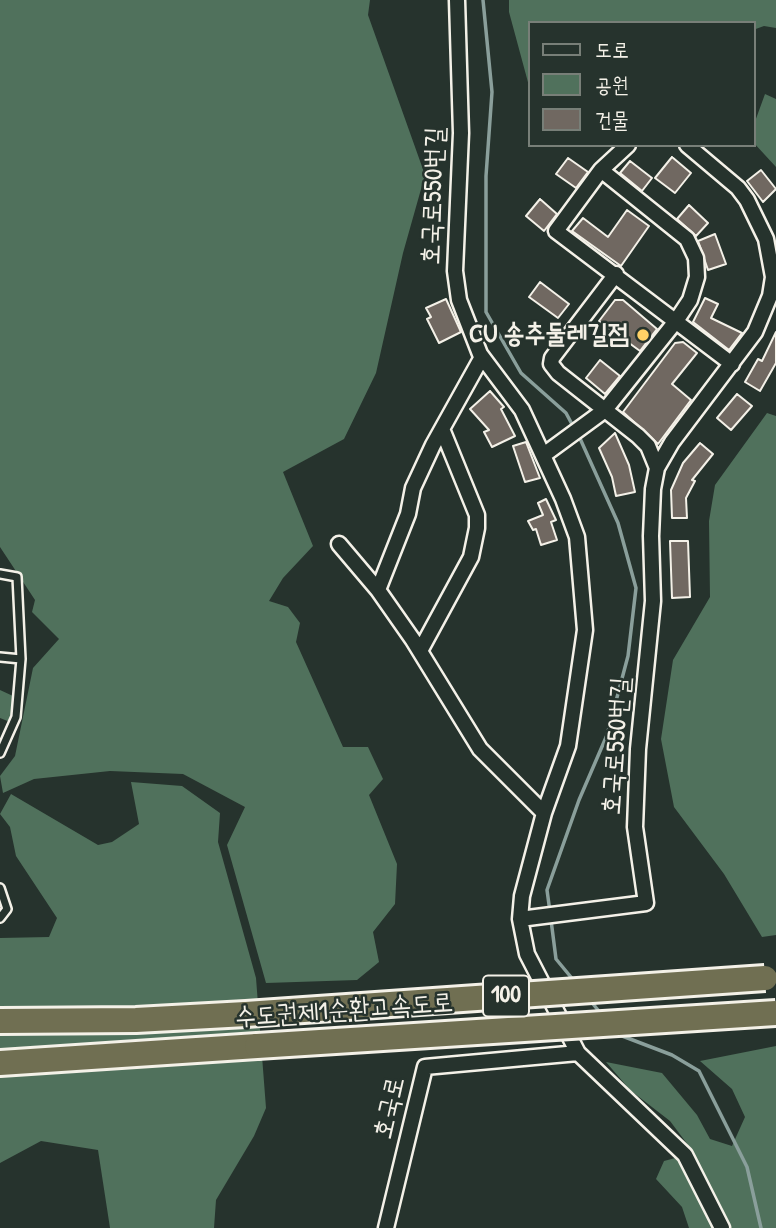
<!DOCTYPE html>
<html>
<head>
<meta charset="utf-8">
<style>
	body { margin:0 }
	#map { position:relative; width:776px; height:1228px; overflow:hidden; background:#26332d; font-family:"Patrick Hand","Poor Story",sans-serif }
	canvas { display:block }
	.legend { position:absolute; left:528px; top:21px; width:228px; height:126px; box-sizing:border-box; background:#26332d; border:2px solid #787f78; margin:0; padding:9px 12px; list-style:none; font-size:21px; color:#f4f1e8 }
	.legend li { display:flex; align-items:center; gap:14px; height:35px }
	.legend b { width:35px; border:2px solid #787f78 }
</style>
</head>
<body>
<div id="map">
<canvas width="776" height="1228"></canvas>
<ul class="legend">
<li><b style="height:9px;background:#26332d"></b>도로</li>
<li><b style="height:19px;background:#50715c"></b>공원</li>
<li><b style="height:19px;background:#706861"></b>건물</li>
</ul>
</div>
<script>
const c = document.querySelector('canvas').getContext('2d');
c.lineJoin = 'round';
function paint(path, color) {
  c.fillStyle = color;
  c.fill(path, 'evenodd');
}
function shape(rows) {
  const path = new Path2D();
  for (const r of rows) {
    path.moveTo(r[0], r[1]);
    for (let i = 2; i < r.length; i += 2) path.lineTo(r[i], r[i + 1]);
  }
  return path;
}
function trace(path, color, width, dash) {
  c.strokeStyle = color;
  c.lineWidth = width;
  c.lineCap = dash ? 'butt' : 'round';
  c.setLineDash(dash || []);
  c.stroke(path);
}
function write(font, color, halo, rows, align = 'center') {
  c.font = font + ' "Patrick Hand","Poor Story",sans-serif';
  c.lineWidth = 5;
  c.setLineDash([]);
  c.textBaseline = 'middle';
  c.strokeStyle = halo;
  c.fillStyle = color;
  for (const [text, x, y, turn = 0] of rows) {
    c.save();
    c.translate(x, y);
    c.rotate((+turn || 0) * Math.PI / 180);
    c.textAlign = isNaN(turn) ? turn : align;
    if (halo) c.strokeText(text, 0, 0);
    c.fillText(text, 0, 0);
    c.restore();
  }
}
paint(shape([
	[0,0,370,0,368,15,425,175,403,253,376,373,344,439,283,472,313,546,283,578,269,601,288,607,300,623,296,642,343,747,368,747,383,779,369,795,397,864,395,904,373,932,379,962,357,980,266,983,227,845,245,807,183,774,110,771,34,779,3,793,0,776,15,756,33,668,59,639,32,612,35,600,0,547],
	[509,0,776,0,776,28,764,26,753,30,753,23,529,23,529,86,509,12],
	[765,94,776,99,776,167,753,142,753,127],
	[767,413,776,416,776,935,762,937,724,874,674,807,661,739,673,660,710,597,709,521,715,485],
	[0,690,13,696,10,722,0,718],
	[131,782,182,786,220,813,218,842,256,978,266,1108,254,1136,216,1200,214,1228,110,1228,98,1150,41,1141,0,1163,0,938,49,937,57,918,16,856,10,827,0,814,11,794,98,845,112,842,139,824],
	[776,1046,776,1228,689,1228,682,1207,656,1179,664,1161,694,1153,670,1121,630,1090,606,1062,662,1073,697,1115,710,1139,732,1146,745,1117,732,1089,700,1061]
]), '#50715c');
trace(shape([
	[483,0,492,92,486,176,486,312,521,373,566,413,574,428],
	[550,912,547,890,579,800,607,735,628,656,636,588,618,523,578,434],
	[551,920,556,959,575,982],
	[589,999,602,1015],
	[617,1034,672,1055,699,1071,747,1167,761,1228]
]), '#8a9f9b', 3.5);
const building = shape([
	[672,157,691,173,675,193,655,178,672,157],
	[568,158,588,172,576,188,556,174,568,158],
	[630,161,652,178,642,191,620,173,630,161],
	[761,170,776,189,763,202,747,181,761,170],
	[540,199,557,214,544,231,526,216,540,199],
	[689,205,708,223,696,236,677,219,689,205],
	[627,210,649,226,621,266,572,231,583,218,608,237,627,210],
	[715,234,726,264,708,270,698,241,715,234],
	[540,282,569,304,558,318,529,297,540,282],
	[705,298,718,304,711,318,742,333,729,350,693,322,705,298],
	[446,299,461,332,439,343,427,319,431,317,426,308,446,299],
	[615,300,623,300,657,329,640,351,599,321,615,300],
	[776,332,776,363,760,391,745,382,758,359,762,361,776,332],
	[683,342,697,353,672,384,691,400,658,444,623,412,675,343,683,342],
	[600,360,620,376,605,394,586,378,600,360],
	[490,391,504,407,501,409,515,436,492,447,484,432,489,430,470,409,490,391],
	[737,394,752,406,731,430,717,418,737,394],
	[615,433,629,465,635,492,616,496,612,477,599,448,615,433],
	[526,442,540,478,525,482,513,446,526,442],
	[700,443,713,454,692,480,695,481,686,498,687,518,672,518,671,490,683,463,700,443],
	[546,499,556,520,551,522,557,540,541,545,536,529,533,530,528,521,543,515,538,503,546,499],
	[670,541,688,541,690,597,672,598,670,541]
]);
paint(building, '#706861');
trace(building, '#f4f1e8', 2);
const lane = shape([
	[0,574,17,577,21,659],
	[0,657,21,659,16,717,0,753],
	[0,888,7,909,0,918]
]);
const street = shape([
	[457,0,461,133,455,271,459,300,480,354,522,410,563,499,577,537,585,630,568,746,544,813,522,896,520,919,527,954,578,1053,685,1155,722,1228],
	[628,145,601,170,556,231,732,364],
	[616,274,552,358,551,364,558,373,638,436,648,446,657,468,672,442,755,332,770,296,773,277,766,239,747,200,738,188,687,145],
	[545,454,605,410,676,321,690,300,697,277,696,258,687,239,601,170],
	[339,544,378,590,413,640,480,749,544,813],
	[378,590,408,514,413,488,433,445,482,357],
	[420,651,471,557,477,528,477,515,442,429],
	[520,919,646,903,635,827,638,749,653,601,651,536,653,489,657,468],
	[386,1228,425,1067,578,1053]
]);
const highway = shape([
	[0,1021,136,1020,246,1014],
	[0,1063,257,1046]
]);
trace(lane, '#f4f1e8', 12);
trace(street, '#f4f1e8', 19);
trace(highway, '#f4f1e8', 30);
trace(lane, '#26332d', 7);
trace(street, '#26332d', 14);
trace(highway, '#706f52', 24);
const highwayBridge = shape([
	[246,1014,765,978],
	[257,1046,776,1013]
]);
trace(highwayBridge, '#f4f1e8', 30, []);
trace(highwayBridge, '#706f52', 24);
for (const [x, y, r, color] of [
	[643,335,7,"#ffd166"]
]) {
  const dot = new Path2D();
  dot.arc(x, y, r, 0, 2 * Math.PI);
  c.fillStyle = color;
  c.fill(dot);
  trace(dot, '#26332d', 2.5);
}
for (const [x, y, w] of [
	[506,996,46]
]) {
  const box = new Path2D();
  box.roundRect(x - w / 2, y - 20.5, w, 41, 5);
  c.fillStyle = '#26332d';
  c.fill(box);
  trace(box, '#f4f1e8', 2);
}
write('bold 24px', '#f4f1e8', null, [
	["100",506,996]
]);
write('26px', '#f4f1e8', '#26332d', [
	["호국로550번길",434,196,-88],
	["호국로550번길",617,746,-86],
	["수도권제1순환고속도로",344,1011,-4],
	["호국로",390,1108,-77]
]);
write('bold 26px', '#f4f1e8', '#26332d', [
	["CU 송추둘레길점",629,335]
], 'right');
</script>
</body>
</html>
